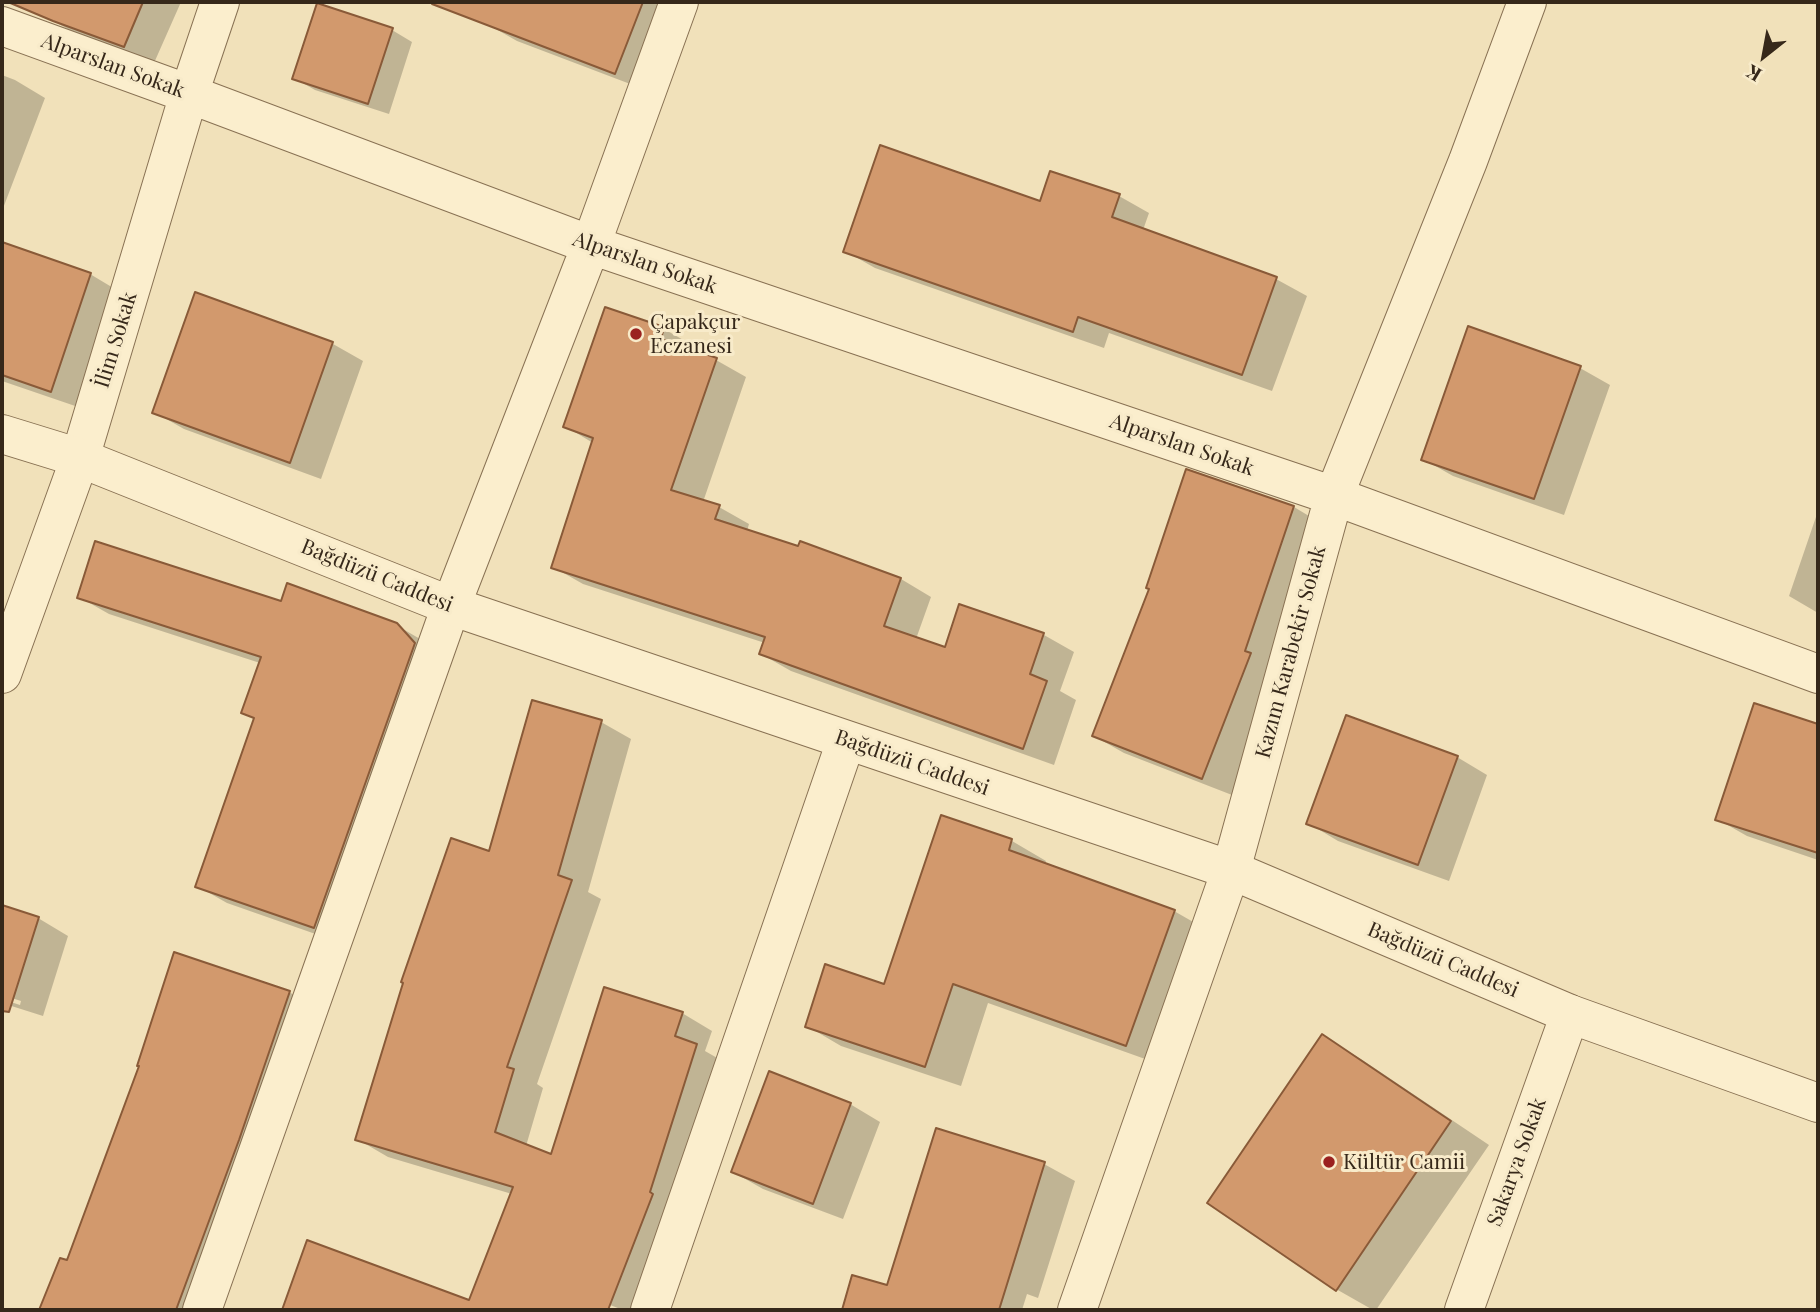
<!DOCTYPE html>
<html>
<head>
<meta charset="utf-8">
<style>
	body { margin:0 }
	#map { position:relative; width:1820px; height:1312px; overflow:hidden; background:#f1e1ba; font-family:"Playfair Display",serif }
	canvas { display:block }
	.frame { position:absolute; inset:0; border:4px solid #36281a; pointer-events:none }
	.north { position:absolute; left:1729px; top:21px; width:70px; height:70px; -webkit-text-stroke:5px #f8ebca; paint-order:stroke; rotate:211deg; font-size:19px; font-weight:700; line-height:28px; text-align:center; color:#36281a }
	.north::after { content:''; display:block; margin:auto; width:24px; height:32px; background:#36281a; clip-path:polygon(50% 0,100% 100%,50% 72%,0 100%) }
</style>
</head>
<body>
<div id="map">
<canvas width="1820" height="1312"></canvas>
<div class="frame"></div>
<div class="north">K</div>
</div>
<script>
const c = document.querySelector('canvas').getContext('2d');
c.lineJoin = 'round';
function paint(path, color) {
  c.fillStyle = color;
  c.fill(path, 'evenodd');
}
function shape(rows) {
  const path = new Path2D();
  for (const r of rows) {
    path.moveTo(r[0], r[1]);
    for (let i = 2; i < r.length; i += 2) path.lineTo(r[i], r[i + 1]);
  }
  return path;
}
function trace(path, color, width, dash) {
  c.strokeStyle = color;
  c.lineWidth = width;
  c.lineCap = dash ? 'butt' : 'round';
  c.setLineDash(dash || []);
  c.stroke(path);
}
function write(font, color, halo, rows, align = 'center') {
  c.font = font + ' "Playfair Display",serif';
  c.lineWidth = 6;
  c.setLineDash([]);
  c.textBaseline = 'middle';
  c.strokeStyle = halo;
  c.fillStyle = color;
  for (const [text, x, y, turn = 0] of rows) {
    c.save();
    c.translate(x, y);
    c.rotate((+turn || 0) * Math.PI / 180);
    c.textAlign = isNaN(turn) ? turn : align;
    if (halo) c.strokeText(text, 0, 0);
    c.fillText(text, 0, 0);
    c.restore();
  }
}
paint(shape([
	[25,2,181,2,154,63,73,32,43,15,44,12],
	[495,2,679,2,646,90,517,41,487,24],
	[392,30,412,42,389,114,315,90,294,78],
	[2,75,15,80,45,98,2,211],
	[1119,196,1149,213,1143,230,1276,279,1307,296,1272,391,1109,333,1104,348,875,268,845,251,1041,203],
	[2,244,90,274,120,292,81,408,2,381],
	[196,294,333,344,363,361,321,479,184,429,154,412],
	[606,309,664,329,694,346,692,351,716,360,746,377,703,502,719,507,749,524,747,531,799,548,801,543,901,579,931,597,916,639,946,650,960,606,1044,635,1074,652,1060,691,1076,700,1054,765,791,671,761,654,765,643,583,584,553,567,593,443,565,426],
	[1580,368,1610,385,1564,515,1453,476,1423,459],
	[1187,471,1294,507,1324,525,1232,795,1124,753,1094,736,1151,589],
	[1818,511,1818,613,1789,596],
	[79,597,396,625,427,643,344,944,227,903,197,886,255,719,243,712,260,663,109,614],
	[1755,705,1818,726,1818,860,1747,836,1717,819],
	[601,722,631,739,588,892,601,899,537,1084,543,1088,526,1146,553,1156,682,1013,712,1031,705,1051,726,1063,644,1310,623,1310,566,1288,558,1310,283,1310,308,1243,470,1302,512,1194,388,1157,357,1139,490,853],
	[1457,757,1487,775,1449,881,1338,841,1308,823],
	[1012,841,1046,861,1045,865,1174,911,1209,931,1162,1065,988,1003,961,1086,841,1046,807,1026,885,986],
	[2,907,38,918,68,936,43,1016,2,1003,2,999,20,1005,21,1001,2,995],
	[289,992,319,1010,212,1310,41,1310,61,1260,68,1263],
	[1322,1036,1361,1059,1489,1145,1376,1310,1373,1310,1336,1289],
	[850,1104,880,1122,843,1219,763,1189,733,1172],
	[937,1130,1044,1164,1075,1181,1038,1298,1027,1294,1022,1310,844,1310,853,1277,888,1287]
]), '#0003');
const building = shape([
	[8,2,143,2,124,47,53,21,8,2],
	[432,2,643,2,615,74,432,4,432,2],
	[317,3,393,28,368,104,292,79,317,3],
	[880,145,1040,201,1050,171,1120,194,1112,217,1277,277,1242,375,1078,317,1073,332,843,252,880,145],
	[2,242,91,273,51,392,2,375,2,242],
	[195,292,333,342,290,463,152,413,195,292],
	[605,307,664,327,661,339,717,358,671,490,720,505,715,519,798,546,800,541,901,578,884,626,945,647,959,604,1044,633,1030,674,1047,681,1023,749,759,654,765,637,551,568,593,438,563,427,605,307],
	[1468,326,1581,366,1534,499,1421,460,1468,326],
	[1186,469,1294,506,1245,651,1251,653,1202,779,1092,736,1149,589,1146,588,1186,469],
	[95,541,281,601,287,583,397,623,415,643,314,928,195,887,254,718,241,713,261,657,77,598,95,541],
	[532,700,602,720,558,875,572,880,507,1067,514,1069,495,1132,551,1154,604,987,683,1012,675,1036,697,1044,650,1192,653,1194,608,1310,282,1310,307,1240,469,1300,513,1187,355,1140,403,983,401,982,451,838,489,851,532,700],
	[1754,703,1818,724,1818,853,1715,820,1754,703],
	[1346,715,1458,756,1418,865,1306,824,1346,715],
	[941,815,1012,839,1009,850,1175,910,1126,1046,953,984,925,1067,805,1027,825,964,884,984,941,815],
	[2,905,39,917,9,1012,2,1011,2,905],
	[174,952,290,991,239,1140,176,1310,39,1310,60,1258,67,1260,139,1066,137,1066,174,952],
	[1322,1034,1451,1121,1336,1291,1207,1203,1322,1034],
	[769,1071,851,1103,813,1204,731,1172,769,1071],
	[936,1128,1045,1162,999,1310,842,1310,852,1275,887,1285,936,1128]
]);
paint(building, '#d2996d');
trace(building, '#895a38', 2);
const minor = shape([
	[2,26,189,94,591,245,1334,496,1818,674],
	[2,674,80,458,189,94,220,2],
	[202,1310,451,606,591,245,679,2],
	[650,1310,846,741],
	[1077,1310,1231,870,1334,496,1468,161,1527,2],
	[1464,1310,1570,1014]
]);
const tertiary = shape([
	[2,434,80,458,451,606,1231,870,1570,1014,1818,1103]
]);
trace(minor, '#887153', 40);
trace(tertiary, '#887153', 40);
trace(minor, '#fbeecd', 38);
trace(tertiary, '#fbeecd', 38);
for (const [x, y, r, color] of [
	[636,334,7,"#9b211f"],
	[1329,1162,7,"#9b211f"]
]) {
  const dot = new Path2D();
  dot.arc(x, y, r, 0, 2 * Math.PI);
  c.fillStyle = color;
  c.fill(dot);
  trace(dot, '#f8ebca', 2.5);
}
write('21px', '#36281a', '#f8ebca', [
	["Alparslan Sokak",113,66,20],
	["Alparslan Sokak",645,263,19],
	["İlim Sokak",116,340,-73],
	["Alparslan Sokak",1182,445,19],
	["Bağdüzü Caddesi",377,576,22],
	["Kazım Karabekir Sokak",1291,652,-75],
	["Bağdüzü Caddesi",912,763,19],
	["Bağdüzü Caddesi",1443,960,23],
	["Sakarya Sokak",1517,1162,-70]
]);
write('21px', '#36281a', '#f8ebca', [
	["Çapakçur",650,322],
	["Eczanesi",650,346],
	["Kültür Camii",1343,1162]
], 'left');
</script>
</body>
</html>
